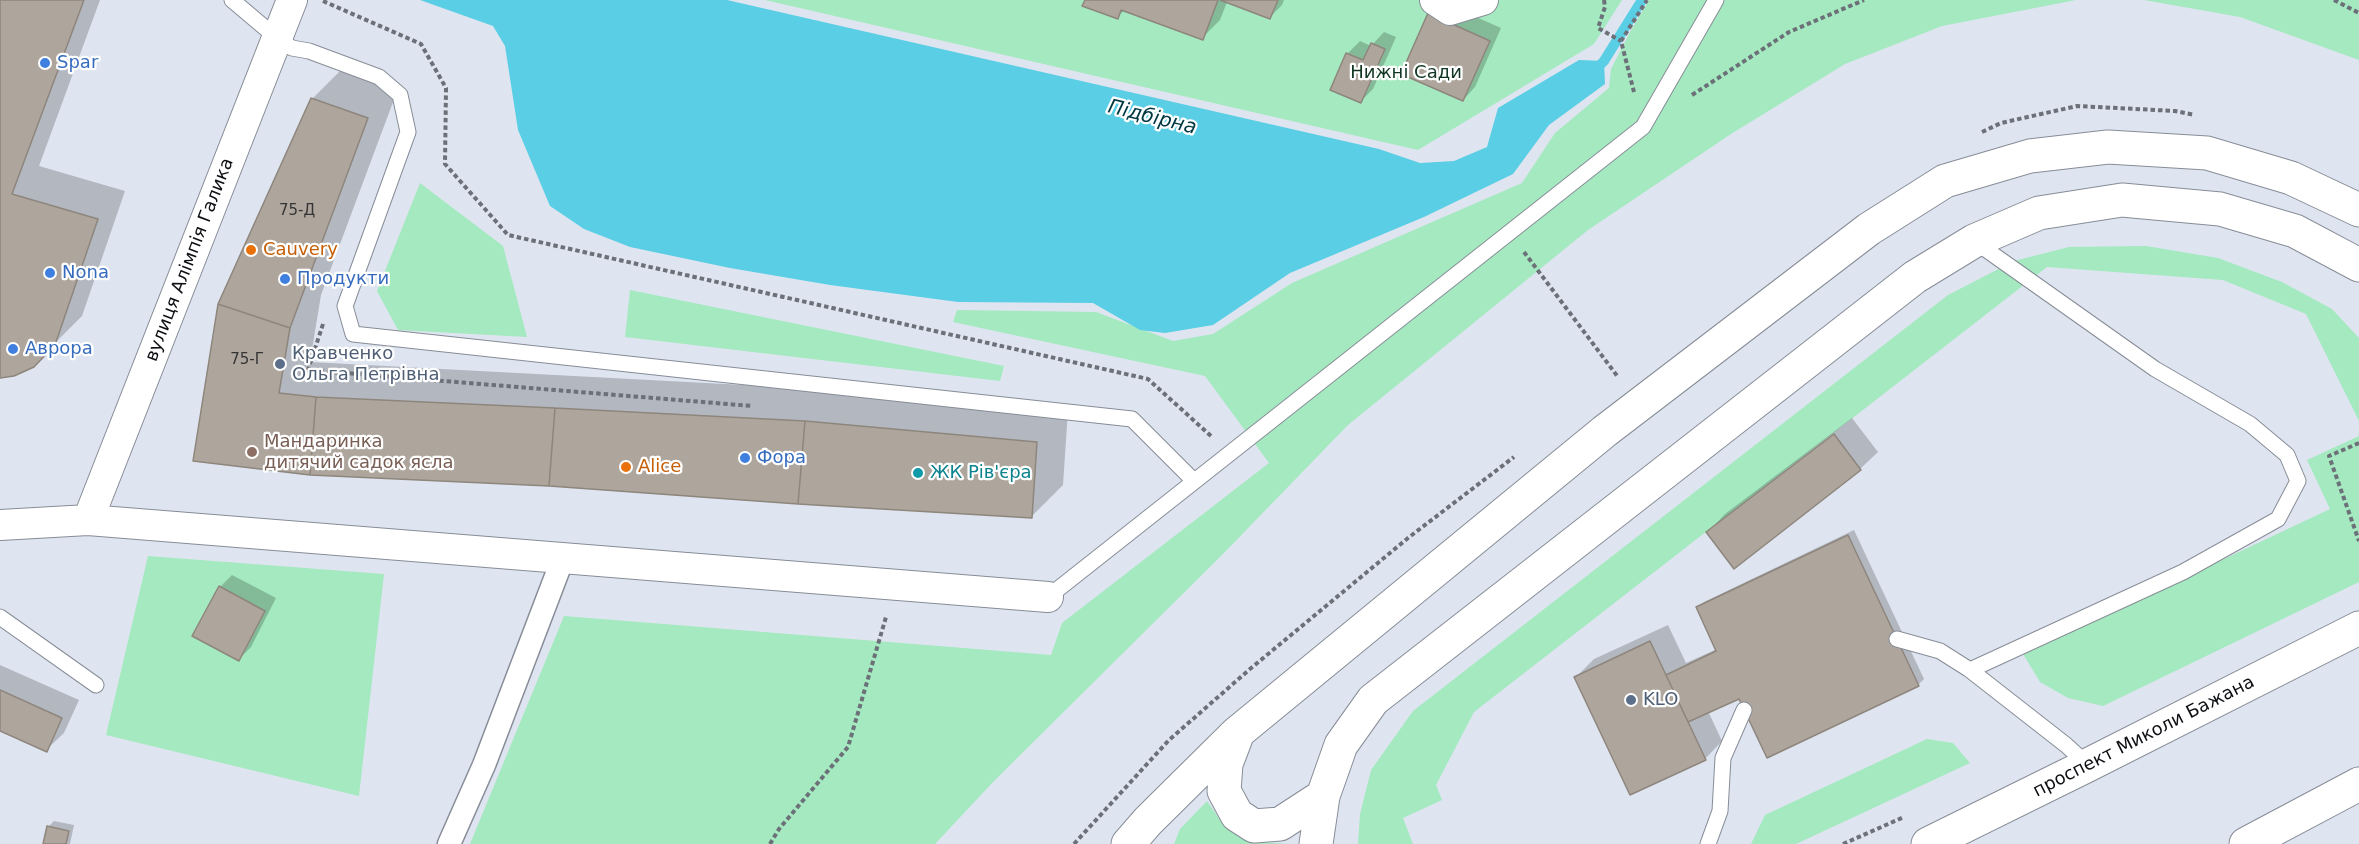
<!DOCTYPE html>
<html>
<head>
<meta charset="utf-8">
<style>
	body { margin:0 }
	canvas { display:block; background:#dee5f0 }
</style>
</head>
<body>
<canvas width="2359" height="844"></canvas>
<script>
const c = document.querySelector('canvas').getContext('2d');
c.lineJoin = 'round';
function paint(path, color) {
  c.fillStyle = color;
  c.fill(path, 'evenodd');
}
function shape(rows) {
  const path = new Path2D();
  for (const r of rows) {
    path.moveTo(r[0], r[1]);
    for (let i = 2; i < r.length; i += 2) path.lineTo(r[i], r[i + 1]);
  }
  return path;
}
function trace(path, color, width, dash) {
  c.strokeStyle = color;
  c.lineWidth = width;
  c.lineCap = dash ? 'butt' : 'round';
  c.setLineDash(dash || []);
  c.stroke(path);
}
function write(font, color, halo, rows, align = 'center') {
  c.font = font + ' "DejaVu Sans",sans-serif';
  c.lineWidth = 4.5;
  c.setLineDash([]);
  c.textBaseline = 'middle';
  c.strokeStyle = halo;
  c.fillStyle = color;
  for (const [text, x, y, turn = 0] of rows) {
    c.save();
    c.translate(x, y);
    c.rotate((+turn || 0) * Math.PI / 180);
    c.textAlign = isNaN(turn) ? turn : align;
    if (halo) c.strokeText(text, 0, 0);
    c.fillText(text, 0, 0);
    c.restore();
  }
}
paint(shape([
	[765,0,1622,0,1594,44,1418,150],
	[1649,0,2076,0,1942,26,1845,64,1731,134,1588,230,1348,425,1223,554,994,781,935,844,470,844,564,616,1051,655,1062,623,1269,463,1205,376,953,322,957,310,1096,312,1173,341,1213,334,1292,283,1522,183,1555,133,1609,88,1611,69,1630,32],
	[2144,0,2359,0,2359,60,2240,17],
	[420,183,503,246,527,337,398,330,377,291],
	[2146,246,2218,258,2282,282,2332,309,2359,338,2359,421,2306,314,2223,280,2047,267,1474,712,1436,785,1442,800,1403,818,1413,844,1358,844,1360,814,1371,770,1413,711,1948,295,2014,261,2069,247],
	[630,290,1004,366,1000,381,625,337],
	[2359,436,2359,582,2103,706,2068,698,2040,682,2023,654,2330,509,2307,460],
	[148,556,384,574,359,796,106,735],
	[1927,739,1953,743,1970,763,1796,844,1751,844,1765,815],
	[1207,801,1220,820,1237,835,1260,842,1289,844,1174,844,1180,829]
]), '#a4e9bf');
paint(shape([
	[420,0,727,0,1379,149,1420,163,1454,161,1487,147,1498,108,1579,60,1604,61,1605,84,1549,125,1513,174,1424,217,1290,273,1213,325,1165,333,1140,330,1093,303,958,302,830,285,730,268,630,247,584,229,550,206,518,130,505,46,493,26]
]), '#5acee5');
paint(shape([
	[0,0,100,0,39,166,125,191,82,316,33,365,0,377],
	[1086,0,1284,0,1282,5,1270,17,1227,2,1220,20,1202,38,1125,10,1117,17],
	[1442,2,1501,28,1475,87,1463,100],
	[1384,32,1396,37,1373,89,1361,101,1332,89,1348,53,1360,41,1371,46],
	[344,67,399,86,321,295,310,362,838,390,1068,410,1063,485,1031,517,195,459,312,99],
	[1852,418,1878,452,1860,469,1708,532,1725,514],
	[1854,530,1924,679,1918,685,1768,756,1740,697,1708,711,1722,741,1705,759,1576,677,1594,659,1668,625,1686,663,1717,649,1698,608,1704,602],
	[232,575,276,598,251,647,239,659,220,587],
	[0,665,79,700,64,733,46,750,0,729],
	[54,821,74,825,70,844,45,844,48,827]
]), '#0003');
trace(shape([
	[1595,70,1604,61,1642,0]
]), '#5acee5', 10);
const building = shape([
	[0,0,84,0,12,194,98,219,55,345,34,367,14,376,0,378,0,0],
	[1085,0,1218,0,1203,40,1121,10,1118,19,1082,6,1085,0],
	[1220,0,1278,0,1270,19,1220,0],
	[1428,13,1490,41,1463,101,1401,74,1428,13],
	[1371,43,1385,49,1361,103,1330,90,1346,53,1363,60,1371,43],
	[311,98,368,118,290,328,218,304,311,98],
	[218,304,290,328,279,393,316,397,310,475,193,461,218,304],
	[316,397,555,408,549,486,310,475,316,397],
	[555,408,805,421,798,504,549,486,555,408],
	[805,421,1037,442,1032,518,798,504,805,421],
	[1834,434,1861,470,1734,569,1706,532,1834,434],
	[1848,535,1919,686,1767,758,1739,699,1688,722,1666,675,1716,651,1696,607,1848,535],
	[219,586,265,611,239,661,192,636,219,586],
	[1650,641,1706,760,1630,795,1574,677,1650,641],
	[0,690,62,718,47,752,0,731,0,690],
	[47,826,69,831,66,844,43,844,47,826]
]);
paint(building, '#aea69d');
trace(building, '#8e867d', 1.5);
const service = shape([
	[232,0,277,38,292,48,309,51,379,77,400,95,408,132,345,306,353,334,1132,419,1194,481],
	[1048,597,1643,127,1716,0],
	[0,617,96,685],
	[1897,639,1940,651,1970,670,2066,745,2088,765],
	[1970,670,2183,572,2278,519,2298,481,2287,455,2250,424,2155,369,1974,241],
	[1708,844,1720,811,1723,758,1744,710]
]);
const pedestrian = shape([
	[449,844,484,765,563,558]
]);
const minor = shape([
	[1435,0,1450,10,1483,0],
	[88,520,292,0],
	[0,525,88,520,1048,597]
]);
const trunk = shape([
	[1237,735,1226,764,1224,791,1237,815,1254,826,1280,824,1323,796],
	[1128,844,1148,821,1237,733,1605,431,1869,229,1945,181,2030,156,2108,147,2207,153,2291,178,2359,210],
	[1316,844,1323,796,1341,745,1373,700,1915,277,1974,241,2039,213,2122,200,2220,209,2295,231,2359,265],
	[1928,844,2088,765,2359,628],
	[2246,844,2359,784]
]);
trace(service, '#878d97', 17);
trace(pedestrian, '#878d97', 25);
trace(minor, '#878d97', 32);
trace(trunk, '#878d97', 35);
trace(shape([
	[1604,0,1605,7,1598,28,1621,41],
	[2334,0,2359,13],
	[323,1,421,44,446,88,445,164,508,235,1148,379,1211,436],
	[1634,92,1621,41,1647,0],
	[1692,95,1789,32,1864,0],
	[1982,132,2001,123,2077,106,2175,111,2195,115],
	[1524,252,1618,377],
	[323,324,308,370,752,406],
	[2359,443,2329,456,2359,541],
	[770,844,779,829,848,747,886,617],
	[1074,844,1169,740,1250,669,1408,538,1514,457],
	[1843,844,1904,817]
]), '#6c7078', 4, [4.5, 3]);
trace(service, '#fff', 15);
trace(pedestrian, '#fff', 22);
trace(minor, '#fff', 30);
trace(trunk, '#fff', 33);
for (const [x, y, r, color] of [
	[45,63,6,"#3f7fe0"],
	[251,250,6,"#e8710a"],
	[50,273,6,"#3f7fe0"],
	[285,279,6,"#3f7fe0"],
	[13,349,6,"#3f7fe0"],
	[280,364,6,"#5c6f8a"],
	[252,452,6,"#8d6e63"],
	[745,458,6,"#3f7fe0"],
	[626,467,6,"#e8710a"],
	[918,473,6,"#0f9aa8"],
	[1631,700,6,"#5c6f8a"]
]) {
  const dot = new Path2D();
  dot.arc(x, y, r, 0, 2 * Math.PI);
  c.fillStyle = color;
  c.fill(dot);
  trace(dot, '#fff', 2);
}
write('15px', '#353536', null, [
	["75-Д",297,211],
	["75-Г",247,360]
]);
write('18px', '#366cbe', '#fff', [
	["Spar",57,63],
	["Nona",62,273],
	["Продукти",297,279],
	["Аврора",25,349],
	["Фора",757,458]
], 'left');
write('18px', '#113622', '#fff', [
	["Нижні Сади",1406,73]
]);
write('18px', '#c56008', '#fff', [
	["Cauvery",263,250],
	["Alice",638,467]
], 'left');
write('18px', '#0d0f13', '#fff', [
	["вулиця Алімпія Галика",190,260,-69],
	["проспект Миколи Бажана",2144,737,-27]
]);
write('18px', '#4e5e75', '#fff', [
	["Кравченко",292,354],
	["Ольга Петрівна",292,375],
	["KLO",1643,700]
], 'left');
write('18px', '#785e54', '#fff', [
	["Мандаринка",264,442],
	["дитячий садок ясла",264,463]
], 'left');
write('18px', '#0d838f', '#fff', [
	["ЖК Рів'єра",930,473]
], 'left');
write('italic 20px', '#003842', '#fff', [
	["Підбірна",1152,118,14]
]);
</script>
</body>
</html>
